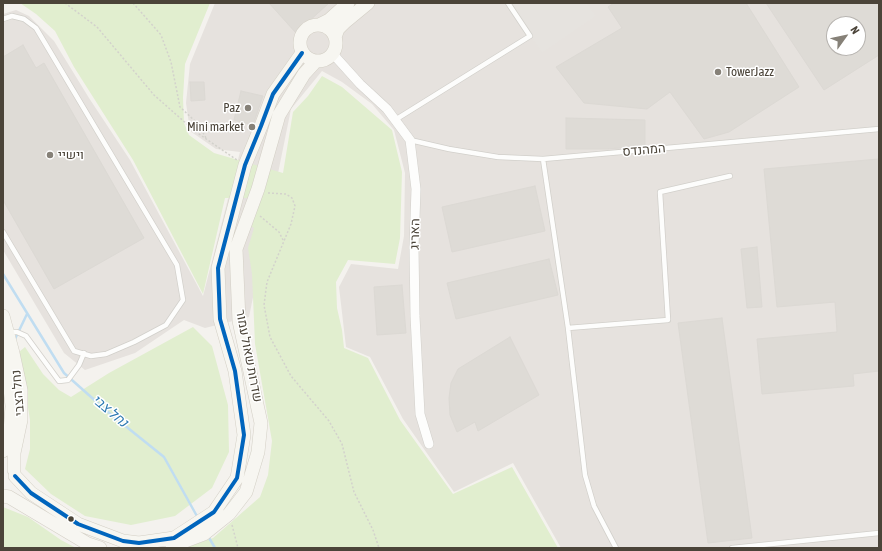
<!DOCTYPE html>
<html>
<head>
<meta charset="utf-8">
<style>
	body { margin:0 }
	#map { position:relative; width:882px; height:551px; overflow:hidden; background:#f4f2ee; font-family:"Asap Condensed",sans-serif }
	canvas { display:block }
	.frame { position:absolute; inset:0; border:4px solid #4b4439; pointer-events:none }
	.north { position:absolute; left:826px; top:16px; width:40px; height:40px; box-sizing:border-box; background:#fff; border:1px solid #b7b4b0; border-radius:50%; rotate:57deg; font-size:11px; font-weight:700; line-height:16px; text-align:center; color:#4b4439 }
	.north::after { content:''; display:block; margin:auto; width:14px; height:18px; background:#868178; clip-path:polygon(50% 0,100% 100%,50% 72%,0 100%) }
</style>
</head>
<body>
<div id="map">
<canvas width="882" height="551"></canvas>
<div class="frame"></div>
<div class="north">N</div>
</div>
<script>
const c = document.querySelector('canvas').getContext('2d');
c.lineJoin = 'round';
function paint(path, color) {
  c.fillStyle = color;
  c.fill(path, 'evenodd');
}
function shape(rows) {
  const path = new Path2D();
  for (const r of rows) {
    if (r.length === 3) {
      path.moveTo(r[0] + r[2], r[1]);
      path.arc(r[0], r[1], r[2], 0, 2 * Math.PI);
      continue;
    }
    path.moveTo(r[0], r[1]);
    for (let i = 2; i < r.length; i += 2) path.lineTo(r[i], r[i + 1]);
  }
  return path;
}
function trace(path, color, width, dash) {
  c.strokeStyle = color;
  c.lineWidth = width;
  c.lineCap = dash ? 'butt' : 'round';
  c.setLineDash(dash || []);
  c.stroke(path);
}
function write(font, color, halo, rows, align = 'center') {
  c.font = font + ' "Asap Condensed",Heebo,sans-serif';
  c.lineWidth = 3;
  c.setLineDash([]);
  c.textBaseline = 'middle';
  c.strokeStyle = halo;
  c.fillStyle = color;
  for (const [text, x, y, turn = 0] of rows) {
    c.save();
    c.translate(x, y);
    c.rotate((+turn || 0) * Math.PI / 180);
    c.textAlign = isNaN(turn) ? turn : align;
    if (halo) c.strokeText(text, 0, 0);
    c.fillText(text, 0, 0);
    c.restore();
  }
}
paint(shape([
	[215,3,879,3,879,548,561,548,513,463,454,492,403,419,370,357,346,347,339,287,351,264,398,269,404,236,405,173,394,130,372,104,342,82,322,71,291,109,249,317,205,328,184,320,135,353,85,370,64,353,3,250,3,14,16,10,29,16,54,41,89,98,130,160,203,296,240,152,216,149,190,131,186,103,190,64],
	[834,24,858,24,858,48,834,48]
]), '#e6e2de');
paint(shape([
	[20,3,210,3,185,64,183,98,184,123,189,135,214,153,283,173,293,112,308,96,322,76,342,87,392,130,402,172,400,238,395,264,348,260,336,282,337,308,342,330,344,348,368,358,400,420,453,494,512,467,558,548,184,548,213,538,260,497,268,475,272,441,255,344,252,274,248,248,254,228,249,225,251,198,225,198,203,294,133,160,74,67,55,31,36,14],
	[193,327,212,346,228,405,229,452,212,488,175,516,131,525,85,516,51,494,25,469,30,449,30,420,19,352,25,347,43,374,59,390,71,397,109,373],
	[3,507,28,517,61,540,76,548,3,548]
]), '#e1eecf');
paint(shape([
	[508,3,587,3,596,16,542,53]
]), '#e6e3df');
trace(shape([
	[3,274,64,373,108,412,164,457,198,518],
	[15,339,27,314],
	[208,536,215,548]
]), '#c0ddf1', 2.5);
const building = shape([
	[269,3,329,3,296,33,269,3],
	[614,3,746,3,799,87,729,132,704,139,670,92,647,109,584,103,556,67,622,28,608,7,614,3],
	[766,3,879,3,879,55,824,90,766,3],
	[834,24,858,24,858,48,834,48,834,24],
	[23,45,36,68,44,63,144,238,54,289,3,200,3,57,23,45],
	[190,82,204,82,205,100,191,101,190,82],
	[241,91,263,96,253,125,234,120,241,91],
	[566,118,645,120,645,146,608,149,566,149,566,118],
	[879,159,879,371,853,374,854,386,762,394,757,339,837,332,835,302,777,307,764,169,879,159],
	[535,186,545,231,452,252,442,207,535,186],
	[757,247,762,307,747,308,741,249,757,247],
	[549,259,558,295,456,319,447,283,549,259],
	[402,285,406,333,377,335,374,287,402,285],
	[722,318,752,538,708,543,678,323,722,318],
	[510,337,539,395,478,431,475,422,457,432,450,415,449,398,451,383,458,369,510,337]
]);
paint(building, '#dedbd6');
trace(building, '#dcd9d4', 1);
const lane = shape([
	[3,19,12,16,24,19,36,28,177,265,183,300,166,325,134,342,106,354,91,356,74,351,3,232],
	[395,120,530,36,508,3],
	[410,140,449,149,498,157,543,159,879,129],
	[543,159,568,328,585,475,594,506,616,548],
	[568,328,668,320,660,192,730,176],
	[8,332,17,332,26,336,59,381,68,380,79,365,84,353],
	[732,548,879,533]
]);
const street = shape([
	[333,54,360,84,387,109,410,140,416,189,414,248,415,316,420,414,429,444]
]);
const secondary = shape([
	[318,43,18],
	[319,25,329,20,348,3],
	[335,37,338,29,345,22,368,3],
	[3,316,13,353,21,390,21,420,14,453,14,470],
	[3,351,8,372,12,406,10,431,3,451],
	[15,476,31,493,78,524,123,541,139,543,174,538,214,512,237,478,244,435,235,371,220,319,218,268,245,165,261,126,273,94,302,53],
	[3,496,9,497,88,544,100,548],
	[172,546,204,534,229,514,246,492,258,452,261,423,239,321,236,249,258,189,279,115,304,74,316,61]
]);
trace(lane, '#d2d0cb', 6);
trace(street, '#d2d0cb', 10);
trace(secondary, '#d3cfc5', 14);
trace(shape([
	[65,3,97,27,154,95,196,132,237,160],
	[133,3,161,35,171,62,180,107,198,124,206,138],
	[268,193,286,194,292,198,295,206,291,224,267,282,264,305,270,337,291,376,329,421,342,444,354,492,373,530,379,548],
	[260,216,279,232,283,240],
	[232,525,238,548]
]), '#d3d2cc', 1.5, [2, 2]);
trace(lane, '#fdfdfc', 4.5);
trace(street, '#fdfdfc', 9);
trace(secondary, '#f7f6f1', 13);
trace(shape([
	[15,476,31,493,78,524,123,541,139,543,174,538,214,512,237,478,244,435,235,371,220,319,218,268,245,165,261,126,273,94,302,53]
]), '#0065bd', 4);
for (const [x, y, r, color] of [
	[718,72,4,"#868178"],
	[248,108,4,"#868178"],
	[252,127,4,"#868178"],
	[50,155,4,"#868178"],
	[71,519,3.5,"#4b4439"]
]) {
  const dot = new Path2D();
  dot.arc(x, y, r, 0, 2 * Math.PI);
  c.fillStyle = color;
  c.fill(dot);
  trace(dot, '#fff', 1.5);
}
write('13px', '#4b4439', '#fff', [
	["TowerJazz",726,72],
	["Paz",240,108,"right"],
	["Mini market",244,127,"right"],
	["וישיי",58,155]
], 'left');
write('13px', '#4b4439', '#fff', [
	["המהנדס",644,150,-5],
	["האריג",415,234,-89],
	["שדרות שאול עמור",249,356,79],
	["נחל הצבי",18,393,-95]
]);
write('italic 14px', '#2e7ab2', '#fff', [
	["נחל צבי",110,411,40]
]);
</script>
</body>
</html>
